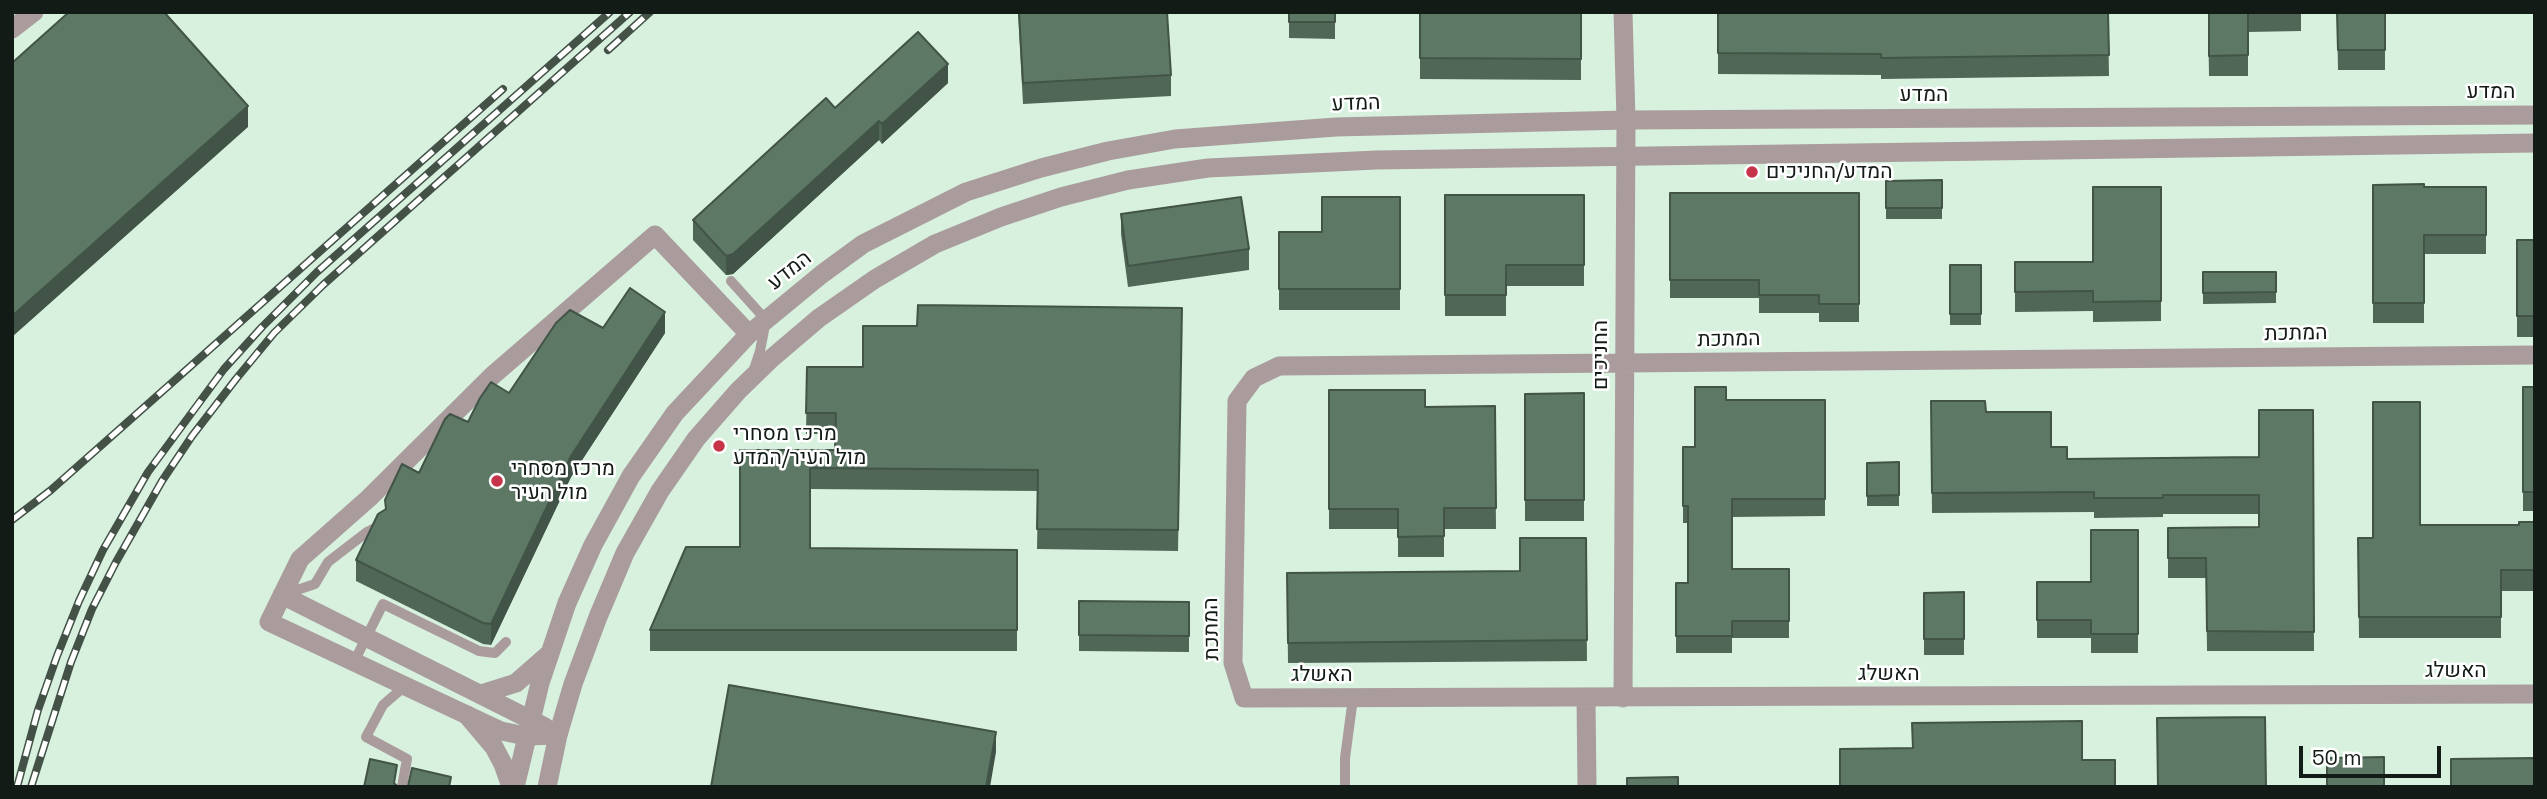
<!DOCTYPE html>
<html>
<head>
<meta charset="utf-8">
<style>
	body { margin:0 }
	#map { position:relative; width:2547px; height:799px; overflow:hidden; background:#d7f1de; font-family:"Space Grotesk",sans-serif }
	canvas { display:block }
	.frame { position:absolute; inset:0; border:14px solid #121b15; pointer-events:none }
	.scale { position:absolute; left:2299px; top:746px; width:142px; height:32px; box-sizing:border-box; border:4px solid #121b15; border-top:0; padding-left:9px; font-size:21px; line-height:24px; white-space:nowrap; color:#121b15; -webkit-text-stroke:5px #fff; paint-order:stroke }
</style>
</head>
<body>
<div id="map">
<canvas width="2547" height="799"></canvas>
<div class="frame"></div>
<div class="scale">50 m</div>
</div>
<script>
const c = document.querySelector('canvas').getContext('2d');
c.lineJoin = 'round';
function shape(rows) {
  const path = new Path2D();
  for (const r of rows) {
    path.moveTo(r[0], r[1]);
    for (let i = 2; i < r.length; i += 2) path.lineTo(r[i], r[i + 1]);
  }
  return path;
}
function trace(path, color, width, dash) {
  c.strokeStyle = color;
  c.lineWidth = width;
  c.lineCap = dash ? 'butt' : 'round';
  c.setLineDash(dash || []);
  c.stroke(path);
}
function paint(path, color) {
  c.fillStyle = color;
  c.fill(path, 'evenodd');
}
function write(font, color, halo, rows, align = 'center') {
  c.font = font + ' "Space Grotesk",Heebo,sans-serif';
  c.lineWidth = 5;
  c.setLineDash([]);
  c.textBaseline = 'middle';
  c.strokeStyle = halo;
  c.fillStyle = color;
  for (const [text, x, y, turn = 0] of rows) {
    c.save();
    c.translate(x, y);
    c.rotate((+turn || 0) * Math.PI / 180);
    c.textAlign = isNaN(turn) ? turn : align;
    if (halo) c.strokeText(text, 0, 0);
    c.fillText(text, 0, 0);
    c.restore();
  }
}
trace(shape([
	[731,281,766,320,760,351,753,372],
	[282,595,315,584,328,562,367,532,379,526],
	[354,662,383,604,479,651,495,653,506,642],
	[402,787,407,759,366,737,383,705,405,686],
	[1345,787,1345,758,1353,698]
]), '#aa9c9c', 10);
trace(shape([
	[1623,12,1626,120,1623,698],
	[12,29,34,12],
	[2535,355,1279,366,1254,378,1237,401,1233,663,1244,698,2535,694],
	[282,595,545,727],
	[1586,698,1587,787],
	[558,735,526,736,501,731,269,622,300,559,369,498,492,376,655,235,749,334]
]), '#aa9c9c', 19);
trace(shape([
	[481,694,516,683,548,655],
	[467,715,494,747,503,764,511,787],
	[515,787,540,683,567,603,593,545,631,476,675,413,749,334,822,274,863,244,966,192,1041,168,1108,151,1175,139,1336,127,1626,120,2535,115],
	[547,787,558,735,573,684,598,617,625,553,660,491,696,439,738,391,772,358,819,318,875,279,935,244,1001,217,1061,197,1128,180,1208,168,1376,160,2535,143]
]), '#aa9c9c', 19);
const rail = shape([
	[608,50,650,12],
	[12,520,51,490,503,89],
	[17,787,38,710,57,656,79,601,103,550,148,472,224,369,262,327,317,272,610,12],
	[31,787,71,662,92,609,116,562,162,481,192,436,236,379,274,333,323,285,630,12]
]);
trace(rail, '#435147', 8);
trace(rail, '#fff', 5, [16]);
paint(shape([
	[1018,12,1167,12,1171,75,1171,96,1023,104],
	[1335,12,1335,39,1289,38,1289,22],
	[1420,12,1581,12,1581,80,1420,79],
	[1718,12,2108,12,2109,76,1881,79,1881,75,1718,74],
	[2208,12,2301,12,2301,31,2248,32,2248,76,2209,76],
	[2337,12,2385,12,2385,70,2338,70],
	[948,83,882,144,879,140,733,274,726,275,693,240,693,220,835,108],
	[1942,180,1942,219,1886,219,1886,181],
	[2373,185,2424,187,2486,187,2486,254,2424,254,2424,323,2373,323],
	[2161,187,2161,321,2093,322,2093,311,2015,312,2015,262,2093,262],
	[1670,193,1859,193,1859,322,1819,322,1819,313,1759,313,1759,298,1670,298],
	[1445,195,1584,195,1584,286,1506,286,1506,316,1445,316],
	[1400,197,1400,310,1279,310,1279,232,1322,232],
	[1121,214,1249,249,1249,270,1128,287,1121,234],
	[2517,240,2535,240,2535,337,2517,337],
	[1950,265,1981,265,1981,325,1950,325],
	[2203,272,2276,272,2276,303,2203,304],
	[1182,308,1178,551,1037,549,1038,491,810,489,810,548,1017,550,1017,651,650,651,650,630,740,547,740,450,835,450,835,434,806,434,807,367,863,367,917,326],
	[603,328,665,333,571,477,491,645,483,644,356,581,356,560,385,510,385,500,419,473,468,422],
	[2523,387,2535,387,2535,511,2523,511],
	[1329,390,1425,407,1495,406,1496,529,1444,529,1444,557,1398,557,1398,529,1329,529],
	[1584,393,1584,521,1525,521,1525,394],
	[1726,400,1825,400,1825,516,1732,517,1732,569,1789,569,1789,638,1732,638,1732,653,1676,653,1676,583,1688,583,1688,523,1683,523,1683,447,1695,447],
	[1931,401,1986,412,2051,447,2067,459,2259,457,2313,410,2314,651,2207,651,2206,578,2168,578,2168,528,2259,527,2259,514,2163,514,2163,517,2094,518,2094,512,1932,513],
	[1899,462,1899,506,1867,506,1867,463],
	[2535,522,2535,591,2501,591,2501,638,2359,638,2358,538,2373,538,2420,525,2519,525],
	[2138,530,2138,653,2091,653,2091,638,2037,638,2037,582,2091,582],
	[1586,538,1587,661,1288,663,1287,573,1520,571],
	[1964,592,1964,655,1924,655,1924,593],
	[1079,601,1189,602,1189,652,1079,651]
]), '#506757');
paint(shape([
	[948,64,948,83,882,144,882,124],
	[248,106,248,127,12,337,12,316],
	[879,121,879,140,733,274,726,275,726,256],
	[665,312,665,333,571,477,491,645,491,624,571,456],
	[996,732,996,752,990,787,986,787]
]), '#415447');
const building = shape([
	[69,12,164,12,248,106,12,316,12,63,69,12],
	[1019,12,1167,12,1171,75,1023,83,1019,12],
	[1289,12,1335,12,1335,22,1289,22,1289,12],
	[1420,12,1581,12,1581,59,1420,58,1420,12],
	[1718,12,2108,12,2109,55,1881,58,1881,54,1718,53,1718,12],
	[2209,12,2248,12,2248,55,2209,56,2209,12],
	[2337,12,2385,12,2385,50,2338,50,2337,12],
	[918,32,948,64,882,124,879,121,733,254,726,256,693,220,826,98,835,108,918,32],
	[1942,180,1942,208,1886,208,1886,181,1942,180],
	[2424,184,2424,187,2486,187,2486,235,2424,235,2424,303,2373,303,2373,185,2424,184],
	[2093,187,2161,187,2161,301,2093,302,2093,291,2015,292,2015,262,2093,262,2093,187],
	[1670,193,1859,193,1859,304,1819,304,1819,295,1759,295,1759,280,1670,280,1670,193],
	[1445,195,1584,195,1584,265,1506,265,1506,295,1445,295,1445,195],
	[1241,197,1249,249,1128,266,1121,214,1241,197],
	[1322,197,1400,197,1400,289,1279,289,1279,232,1322,232,1322,197],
	[2517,240,2535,240,2535,316,2517,316,2517,240],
	[1950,265,1981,265,1981,314,1950,314,1950,265],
	[2203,272,2276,272,2276,292,2203,293,2203,272],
	[630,288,665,312,571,456,491,624,483,623,356,560,378,514,386,509,385,500,402,464,419,473,445,419,450,414,468,422,480,398,491,382,509,393,556,323,570,310,603,328,630,288],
	[918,305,1182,308,1178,530,1037,529,1038,470,810,468,810,548,1017,550,1017,630,650,630,686,547,740,547,740,450,835,450,836,413,806,413,807,367,863,367,863,326,917,326,918,305],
	[1695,387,1726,387,1726,400,1825,400,1825,499,1732,499,1732,569,1789,569,1789,621,1732,621,1732,636,1676,636,1676,583,1688,583,1688,506,1683,506,1683,447,1695,447,1695,387],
	[2523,387,2535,387,2535,492,2523,492,2523,387],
	[1329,390,1425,390,1425,407,1495,406,1496,508,1444,508,1444,536,1398,537,1398,509,1329,509,1329,390],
	[1584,393,1584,500,1525,500,1525,394,1584,393],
	[1931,401,1985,401,1986,412,2051,412,2051,447,2067,447,2067,459,2259,457,2259,410,2313,410,2314,632,2207,631,2206,558,2168,558,2168,528,2259,527,2259,495,2163,495,2163,498,2094,498,2094,492,1932,493,1931,401],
	[2373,402,2420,402,2420,525,2519,525,2519,522,2535,522,2535,570,2501,570,2501,617,2359,617,2358,538,2373,538,2373,402],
	[1899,462,1899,495,1867,496,1867,463,1899,462],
	[2091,530,2138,530,2138,634,2091,634,2091,620,2037,620,2037,582,2091,582,2091,530],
	[1520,538,1586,538,1587,640,1288,643,1287,573,1520,571,1520,538],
	[1964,592,1964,639,1924,639,1924,593,1964,592],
	[1079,601,1189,602,1189,636,1079,635,1079,601],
	[729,685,996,732,986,787,711,787,729,685],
	[2265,717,2266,787,2158,787,2157,718,2265,717],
	[2082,721,2082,760,2115,760,2115,787,1840,787,1840,749,1913,748,1912,723,2082,721],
	[2384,757,2384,787,2327,787,2327,758,2384,757],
	[2535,758,2535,787,2451,787,2451,759,2535,758],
	[370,759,397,765,394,783,398,787,364,787,370,759],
	[412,768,451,777,449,787,406,787,408,786,412,768],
	[1678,777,1678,787,1627,787,1627,778,1678,777]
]);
paint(building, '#5d7865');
trace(building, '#415447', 2);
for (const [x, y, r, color] of [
	[1752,172,7,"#c53448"],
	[719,446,7,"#c53448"],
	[497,481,7,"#c53448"]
]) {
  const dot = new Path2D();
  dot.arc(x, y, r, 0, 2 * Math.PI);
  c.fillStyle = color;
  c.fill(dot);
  trace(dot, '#fff', 2.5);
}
write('21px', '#121b15', '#fff', [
	["המדע",2491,92],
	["המדע",1924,95],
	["המדע",1356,104,-2],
	["המדע",790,271,-38],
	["המתכת",2296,334,-1],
	["המתכת",1729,340,-1],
	["החניכים",1601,355,-90],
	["המתכת",1212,629,-91],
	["האשלג",2456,671],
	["האשלג",1889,674],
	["האשלג",1322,675]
]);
write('21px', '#121b15', '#fff', [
	["המדע/החניכים",1766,172],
	["מרכז מסחרי",733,434],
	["מול העיר/המדע",733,458],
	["מרכז מסחרי",511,469],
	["מול העיר",511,493]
], 'left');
</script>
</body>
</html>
